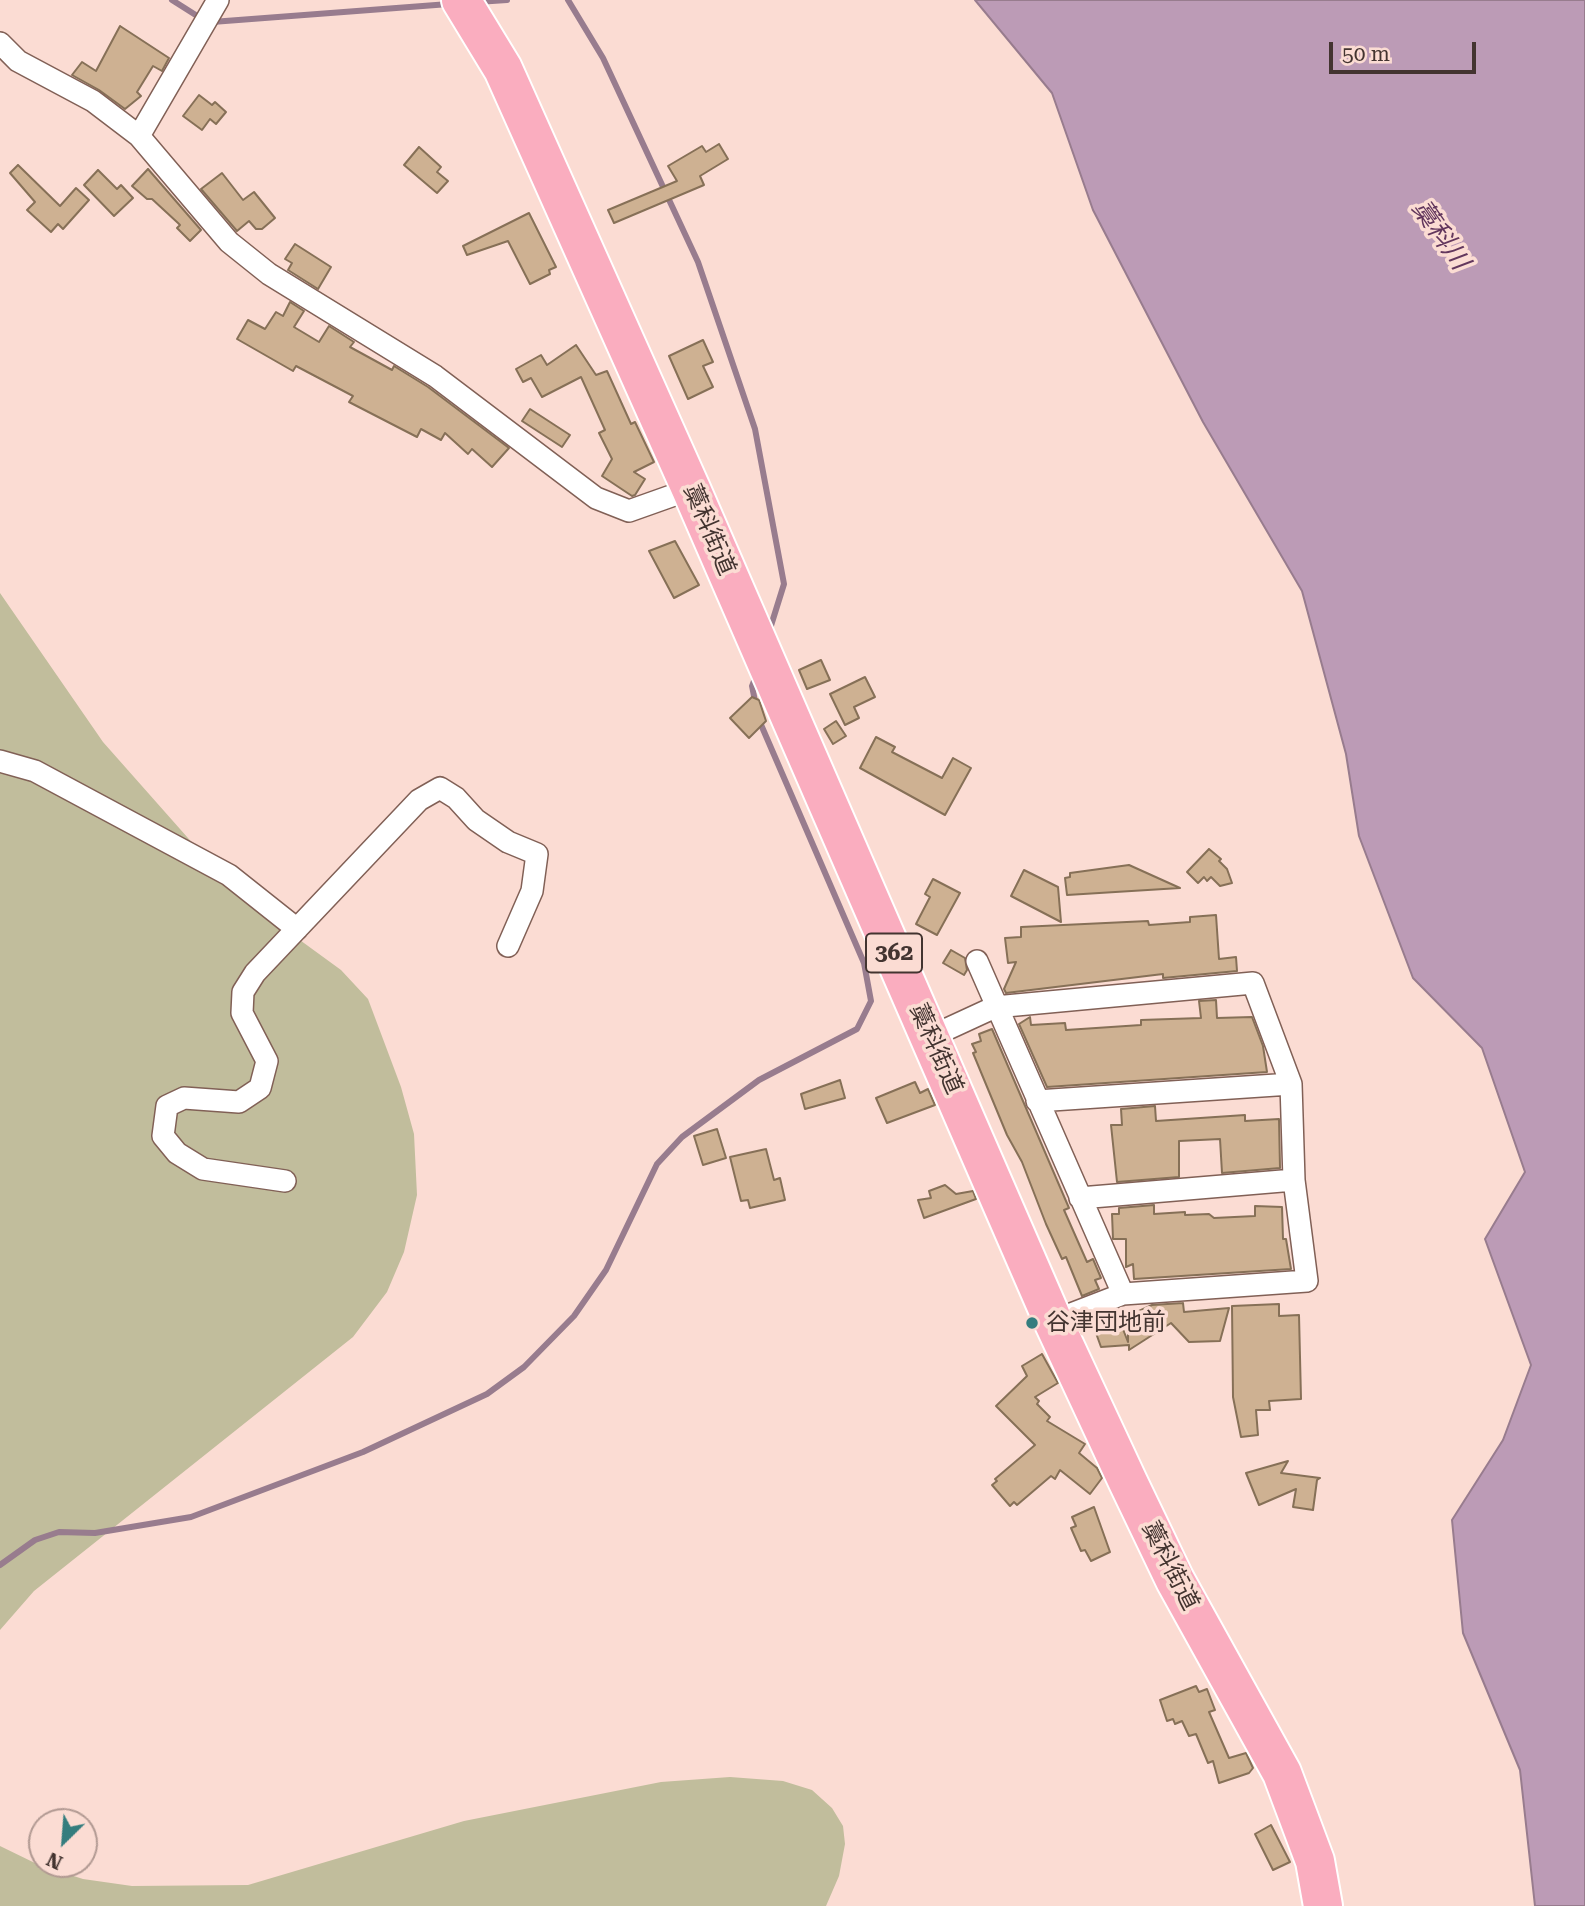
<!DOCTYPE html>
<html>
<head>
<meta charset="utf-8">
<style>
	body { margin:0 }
	#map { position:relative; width:1585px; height:1906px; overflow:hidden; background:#fbdcd3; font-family:"Roboto Serif",serif }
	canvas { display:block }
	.north { position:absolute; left:28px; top:1808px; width:70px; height:70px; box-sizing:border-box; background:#fbdcd3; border:2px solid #b19992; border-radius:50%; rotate:205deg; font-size:19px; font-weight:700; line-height:28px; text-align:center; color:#433430 }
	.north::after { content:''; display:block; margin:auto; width:24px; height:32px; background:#347d7e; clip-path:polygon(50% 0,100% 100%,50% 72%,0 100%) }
	.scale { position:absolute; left:1329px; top:42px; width:147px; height:32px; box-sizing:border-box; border:4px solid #433430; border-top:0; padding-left:9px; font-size:21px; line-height:24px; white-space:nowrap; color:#433430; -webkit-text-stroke:5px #fbdcd3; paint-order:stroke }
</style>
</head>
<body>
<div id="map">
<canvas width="1585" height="1906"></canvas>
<div class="north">N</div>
<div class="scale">50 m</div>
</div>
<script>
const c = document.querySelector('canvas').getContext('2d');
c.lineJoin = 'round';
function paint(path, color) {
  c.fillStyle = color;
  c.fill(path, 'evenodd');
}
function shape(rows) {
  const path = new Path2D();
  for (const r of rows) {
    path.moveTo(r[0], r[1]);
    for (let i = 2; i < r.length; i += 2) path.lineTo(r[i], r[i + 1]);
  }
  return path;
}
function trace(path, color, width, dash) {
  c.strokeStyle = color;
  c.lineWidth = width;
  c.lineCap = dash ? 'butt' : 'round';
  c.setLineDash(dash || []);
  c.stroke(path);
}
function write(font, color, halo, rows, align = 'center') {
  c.font = font + ' "Roboto Serif","Noto Sans JP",serif';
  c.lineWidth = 7;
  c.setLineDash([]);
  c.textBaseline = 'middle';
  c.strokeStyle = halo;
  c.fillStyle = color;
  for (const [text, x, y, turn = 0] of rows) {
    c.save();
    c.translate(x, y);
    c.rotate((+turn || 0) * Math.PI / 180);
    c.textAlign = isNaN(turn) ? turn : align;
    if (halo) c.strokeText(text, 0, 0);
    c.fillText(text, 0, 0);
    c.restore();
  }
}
paint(shape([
	[0,593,103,742,203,855,282,927,341,970,368,999,401,1087,414,1134,417,1195,404,1252,387,1292,353,1337,34,1591,0,1630],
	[730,1777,783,1781,812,1790,832,1808,843,1826,845,1844,839,1876,826,1906,0,1906,0,1846,39,1865,83,1879,132,1886,248,1885,464,1821,661,1782]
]), '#c1bd9c');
const water = shape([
	[975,0,1585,0,1585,1906,1535,1906,1520,1770,1463,1633,1452,1520,1503,1440,1531,1365,1485,1239,1525,1172,1482,1048,1413,978,1359,836,1346,754,1302,591,1203,422,1093,210,1052,93,975,0]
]);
paint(water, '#bc9bb6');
trace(water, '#987c8e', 2);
trace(shape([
	[172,0,202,19],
	[568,0,603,58,698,262,755,429,784,584,769,632],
	[477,2,507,0],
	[212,22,449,4],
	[756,676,752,686,756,706],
	[0,1565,35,1540,59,1532,95,1533,191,1517,363,1452,487,1394,524,1367,574,1316,606,1270,657,1164,682,1137,759,1080,857,1029,871,1001,864,963,759,720]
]), '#987c8e', 6);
const building = shape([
	[120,26,169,58,162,71,153,66,137,92,141,96,125,109,99,90,72,75,82,62,96,71,120,26],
	[199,95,212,105,215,102,226,112,216,124,210,119,202,130,183,116,199,95],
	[719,144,728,159,700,176,704,185,614,223,608,210,677,181,668,166,702,146,706,152,719,144],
	[419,147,441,167,437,172,448,181,437,193,404,165,419,147],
	[18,165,60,206,76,188,89,200,63,229,58,224,51,232,27,210,35,202,10,173,18,165],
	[148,169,201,230,190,241,177,228,180,225,178,223,152,199,147,199,132,186,148,169],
	[98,170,117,189,121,185,133,198,114,216,84,185,98,170],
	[222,173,243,200,254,192,275,218,262,229,256,229,249,221,237,231,201,189,222,173],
	[529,213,556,267,549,270,550,274,530,284,508,241,467,255,463,246,529,213],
	[295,244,331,267,318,289,288,270,292,263,285,259,295,244],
	[290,302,304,311,294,327,319,342,329,326,354,342,350,347,392,370,394,366,428,387,509,448,492,467,472,449,468,454,445,433,441,440,421,429,417,437,349,402,353,396,296,366,293,371,237,339,248,320,265,329,276,312,283,316,290,302],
	[703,340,713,362,703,366,713,387,688,399,669,356,703,340],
	[576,345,596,375,607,371,631,424,635,422,654,462,634,472,645,479,635,495,632,496,602,476,612,459,599,433,605,430,581,377,542,397,531,378,523,382,516,369,541,355,547,365,576,345],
	[530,409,570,435,562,447,522,421,530,409],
	[675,541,699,585,674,598,649,551,675,541],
	[821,660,830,680,807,689,799,670,821,660],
	[865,677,875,697,854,707,859,718,845,725,830,694,865,677],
	[752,697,759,700,766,721,749,738,730,718,752,697],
	[836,721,846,736,833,744,824,729,836,721],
	[876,737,895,747,892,752,942,778,953,758,971,768,945,815,860,768,876,737],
	[1209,849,1221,859,1219,861,1227,869,1232,883,1220,886,1211,877,1207,881,1204,877,1198,883,1187,872,1209,849],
	[1129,865,1180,888,1067,895,1065,878,1070,877,1070,873,1129,865],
	[1024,870,1058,887,1061,922,1011,896,1024,870],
	[933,879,960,893,937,935,916,924,930,897,925,894,933,879],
	[1216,915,1219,959,1236,957,1237,971,1163,978,1163,974,1006,993,1004,989,1016,962,1008,963,1005,938,1021,937,1021,927,1148,921,1149,925,1190,922,1190,917,1216,915],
	[951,950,965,958,967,970,964,975,943,963,951,950],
	[1216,1000,1217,1018,1252,1017,1263,1046,1267,1072,1047,1087,1019,1024,1030,1017,1031,1025,1065,1023,1066,1030,1141,1025,1141,1020,1201,1018,1199,1001,1216,1000],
	[992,1029,1069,1208,1064,1210,1087,1262,1093,1259,1101,1278,1095,1280,1099,1289,1082,1296,1066,1257,1062,1259,1046,1224,1022,1162,1007,1135,973,1053,976,1052,972,1044,981,1041,979,1034,992,1029],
	[840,1080,845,1098,805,1109,801,1094,840,1080],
	[915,1082,920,1093,928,1089,935,1105,887,1123,876,1098,915,1082],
	[1155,1106,1156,1121,1245,1115,1245,1121,1279,1119,1280,1168,1222,1173,1220,1139,1179,1141,1179,1177,1117,1182,1111,1125,1122,1125,1121,1109,1155,1106],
	[717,1129,726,1158,703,1165,694,1136,717,1129],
	[766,1149,774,1180,780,1178,785,1200,750,1208,748,1200,741,1201,730,1157,766,1149],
	[945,1185,956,1194,973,1191,976,1199,924,1218,918,1200,931,1198,929,1191,945,1185],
	[1154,1205,1154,1214,1185,1212,1185,1215,1209,1214,1214,1218,1255,1216,1255,1206,1282,1207,1283,1239,1286,1239,1291,1269,1134,1279,1133,1264,1126,1267,1126,1239,1113,1239,1112,1214,1119,1214,1119,1208,1154,1205],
	[1183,1303,1184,1312,1229,1308,1220,1341,1189,1342,1171,1323,1129,1350,1129,1345,1101,1347,1092,1322,1109,1316,1112,1322,1119,1319,1128,1342,1128,1316,1152,1305,1183,1303],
	[1279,1304,1279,1316,1299,1315,1301,1399,1269,1401,1270,1410,1256,1410,1258,1435,1241,1437,1233,1397,1232,1306,1279,1304],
	[1042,1354,1058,1383,1035,1397,1039,1401,1037,1404,1050,1417,1047,1421,1085,1444,1079,1453,1097,1468,1102,1478,1090,1494,1060,1470,1055,1479,1051,1476,1017,1505,1014,1502,1010,1506,992,1485,997,1481,995,1479,1035,1445,996,1406,1027,1376,1022,1366,1042,1354],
	[1288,1461,1281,1473,1320,1478,1317,1480,1313,1510,1293,1507,1296,1489,1259,1505,1246,1473,1288,1461],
	[1094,1507,1110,1552,1091,1561,1085,1550,1081,1551,1071,1528,1076,1526,1072,1517,1094,1507],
	[1196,1686,1199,1692,1207,1689,1215,1710,1209,1712,1229,1758,1246,1753,1253,1768,1249,1773,1219,1783,1213,1761,1208,1763,1196,1734,1189,1736,1182,1721,1175,1724,1173,1719,1167,1721,1160,1700,1196,1686],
	[1271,1825,1290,1862,1273,1870,1255,1834,1271,1825]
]);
paint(building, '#ceb192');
trace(building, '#867057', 2);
const street = shape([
	[0,43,18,61,93,101,139,136,229,242,269,274,435,376,596,498,629,511,691,489],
	[139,136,218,0],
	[0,761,35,771,229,875,297,929],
	[977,961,1123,1294],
	[930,1037,995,1007,1253,983,1291,1084,1294,1180,1307,1281,1123,1294,1053,1321],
	[1037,1101,1291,1084],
	[285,1181,203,1169,177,1153,163,1136,167,1106,184,1098,239,1102,260,1088,267,1061,242,1013,243,992,255,973,419,800,440,788,456,798,476,820,508,842,537,854,532,891,508,946],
	[1080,1198,1294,1180]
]);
const highway = shape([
	[461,0,503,69,691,489,1053,1321,1128,1482,1175,1580,1282,1773,1315,1861,1323,1906]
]);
trace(street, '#816056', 24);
trace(highway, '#fff', 42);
trace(street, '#fff', 21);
trace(highway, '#faadbf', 38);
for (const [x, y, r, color] of [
	[1032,1323,7,"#347d7e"]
]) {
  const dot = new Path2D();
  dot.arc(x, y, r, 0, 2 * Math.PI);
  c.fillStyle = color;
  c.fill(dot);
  trace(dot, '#fbdcd3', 2.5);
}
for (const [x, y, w] of [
	[894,953,56]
]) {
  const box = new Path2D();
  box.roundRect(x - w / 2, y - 19.5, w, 39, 5);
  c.fillStyle = '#fbdcd3';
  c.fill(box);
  trace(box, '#433430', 2);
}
write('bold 23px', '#433430', null, [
	["362",894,953]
]);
write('24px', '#433430', '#fbdcd3', [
	["藁科街道",709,530,67],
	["藁科街道",936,1049,66],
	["藁科街道",1170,1566,63]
]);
write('24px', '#433430', '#fbdcd3', [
	["谷津団地前",1046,1323]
], 'left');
write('italic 26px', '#63375d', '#fbdcd3', [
	["藁科川",1440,235,55]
]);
</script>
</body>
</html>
